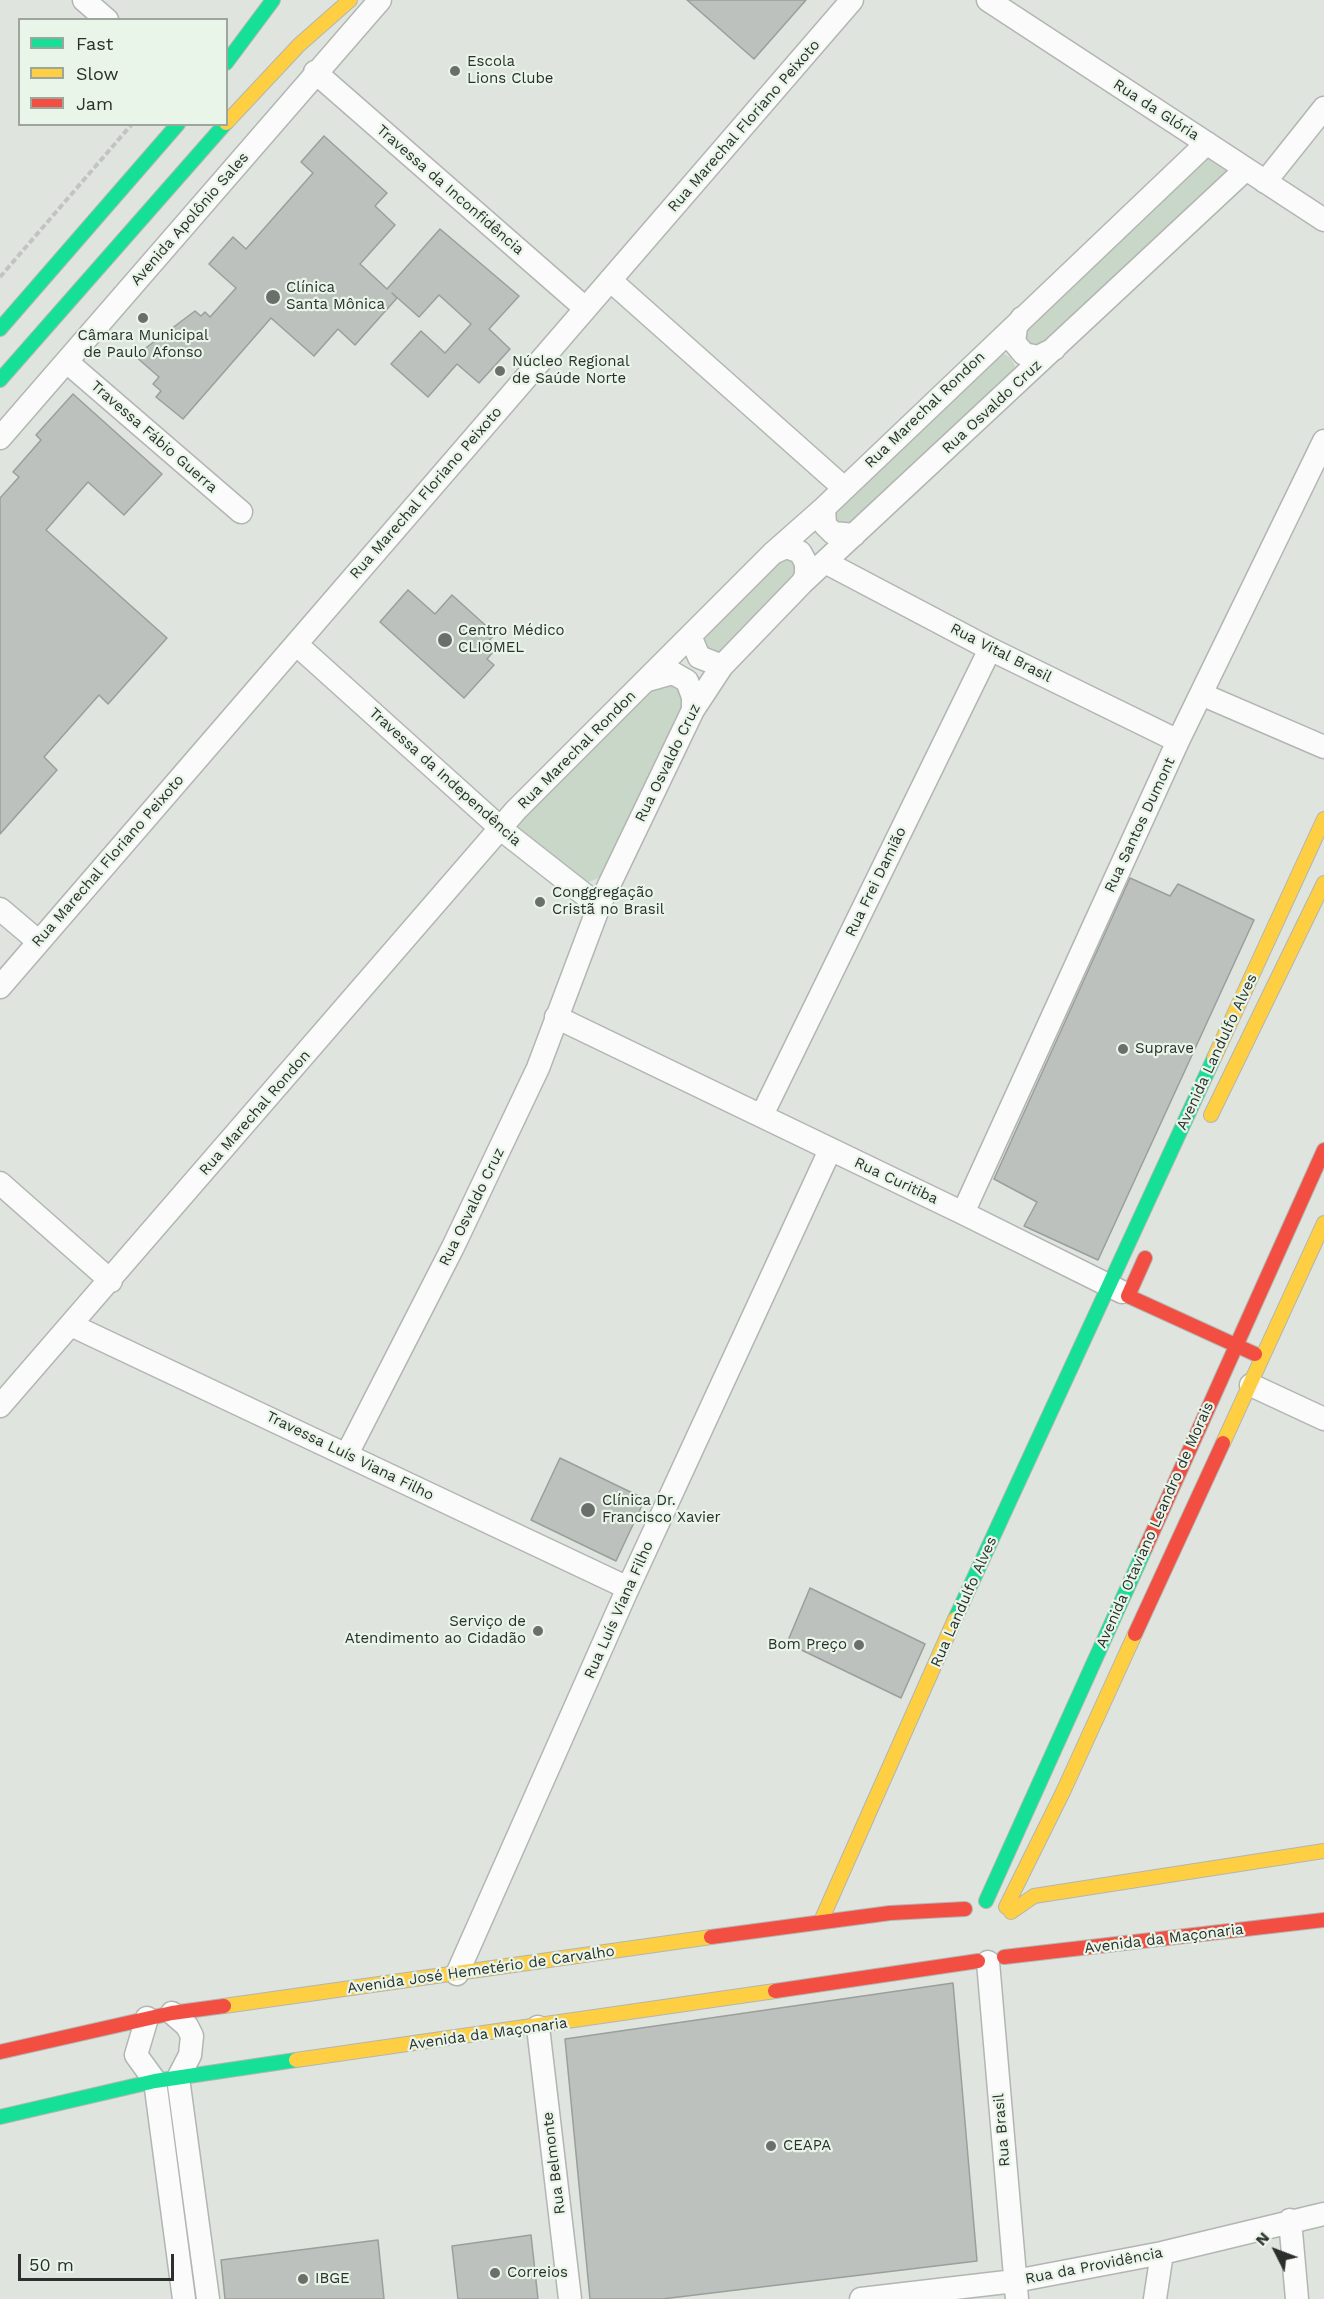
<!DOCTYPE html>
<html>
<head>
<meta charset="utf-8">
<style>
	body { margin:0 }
	#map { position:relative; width:1324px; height:2299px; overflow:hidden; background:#dfe4df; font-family:"Work Sans",sans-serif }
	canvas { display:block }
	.legend { position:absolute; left:18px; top:18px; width:210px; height:108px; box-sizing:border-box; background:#e9f5e9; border:2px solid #9da69d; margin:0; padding:8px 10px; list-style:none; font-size:18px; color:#2c302c }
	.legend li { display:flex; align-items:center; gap:12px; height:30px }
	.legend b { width:30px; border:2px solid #9da69d }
	.north { position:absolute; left:1246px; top:2221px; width:60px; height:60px; -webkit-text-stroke:4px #e9f5e9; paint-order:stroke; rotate:312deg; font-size:16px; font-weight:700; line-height:24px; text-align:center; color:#2c302c }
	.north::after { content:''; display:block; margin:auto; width:21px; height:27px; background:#2c302c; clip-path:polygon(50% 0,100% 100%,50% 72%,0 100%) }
	.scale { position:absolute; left:18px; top:2254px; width:156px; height:27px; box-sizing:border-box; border:3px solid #2c302c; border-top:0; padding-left:8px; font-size:18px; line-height:21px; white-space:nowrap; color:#2c302c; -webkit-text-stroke:4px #e9f5e9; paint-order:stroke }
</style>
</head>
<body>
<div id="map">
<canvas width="1324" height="2299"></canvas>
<ul class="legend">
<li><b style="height:8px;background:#16e098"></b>Fast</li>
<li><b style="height:8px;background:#ffcf43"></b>Slow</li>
<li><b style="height:8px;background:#f24e42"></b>Jam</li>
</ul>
<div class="north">N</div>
<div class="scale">50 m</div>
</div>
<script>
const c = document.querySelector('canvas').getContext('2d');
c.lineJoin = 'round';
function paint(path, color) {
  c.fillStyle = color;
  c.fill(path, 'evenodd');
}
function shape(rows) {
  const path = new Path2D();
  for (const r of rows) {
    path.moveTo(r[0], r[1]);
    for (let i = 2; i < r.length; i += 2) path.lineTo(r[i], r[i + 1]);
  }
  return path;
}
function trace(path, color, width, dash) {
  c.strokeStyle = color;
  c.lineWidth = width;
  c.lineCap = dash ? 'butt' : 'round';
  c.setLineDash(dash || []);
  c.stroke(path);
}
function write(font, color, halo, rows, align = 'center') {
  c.font = font + ' "Work Sans",sans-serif';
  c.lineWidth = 4.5;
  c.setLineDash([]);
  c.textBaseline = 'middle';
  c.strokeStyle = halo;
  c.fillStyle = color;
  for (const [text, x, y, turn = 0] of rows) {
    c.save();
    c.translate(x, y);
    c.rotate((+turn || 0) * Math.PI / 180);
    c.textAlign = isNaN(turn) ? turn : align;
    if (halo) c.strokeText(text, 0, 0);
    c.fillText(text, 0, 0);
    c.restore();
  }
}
paint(shape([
	[1208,147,1242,169,1038,355,1015,333],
	[1002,353,1011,358,1016,368,852,535,822,522],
	[785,555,803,567,730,653,712,659,701,634],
	[666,683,679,687,689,705,601,877,586,883,520,832,515,822,521,811,657,686]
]), '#c9d7c8');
const building = shape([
	[687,0,806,0,754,59,687,0],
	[324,136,387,193,375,206,395,225,360,264,387,289,440,229,519,296,489,329,510,349,479,383,457,364,428,397,391,364,421,331,445,353,471,324,439,295,419,317,392,293,397,298,355,345,338,329,314,356,271,318,183,419,156,397,161,391,153,384,159,377,135,356,195,311,201,316,205,312,210,317,236,288,209,264,233,237,246,249,313,173,301,162,324,136],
	[73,394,162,474,124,515,88,482,46,530,167,638,108,704,99,695,44,757,57,770,0,834,0,498,19,477,13,472,41,440,36,435,73,394],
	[408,590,435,614,452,595,495,634,485,645,493,652,487,659,494,665,464,698,380,622,408,590],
	[1130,878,1170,896,1178,884,1254,920,1098,1260,1024,1226,1037,1202,994,1179,1130,878],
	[560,1458,645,1499,616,1561,531,1520,560,1458],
	[810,1588,925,1644,901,1698,787,1643,810,1588],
	[953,1983,977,2261,662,2299,590,2299,565,2039,953,1983],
	[531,2235,538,2299,458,2299,452,2246,531,2235],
	[378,2240,384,2299,225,2299,221,2260,378,2240]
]);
paint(building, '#bdc1bd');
trace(building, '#9b9f9b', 1.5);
const street = shape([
	[84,0,107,20],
	[988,0,1324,220],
	[315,72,585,308],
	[1265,182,1324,108],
	[610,280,844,488],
	[1022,318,1016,327,1014,342,1024,354,1038,357,1054,349],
	[67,362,241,512],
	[0,438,380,0],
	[824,508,825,525,833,533,854,535],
	[773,553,786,547,800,552,806,563,806,576,802,583],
	[825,562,990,649,1178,741],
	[691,638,699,657,722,666],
	[296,644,506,833,599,906],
	[648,680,673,673,687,681,693,697,693,710],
	[1201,694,1324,747],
	[0,909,39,942],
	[0,987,852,0],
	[556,1017,963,1213,1122,1292],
	[762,1115,990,649],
	[0,1183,111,1281],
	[963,1213,1178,741,1324,441],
	[71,1325,628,1588],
	[1251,1385,1324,1419],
	[0,1406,516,810,773,553,824,508,1207,143],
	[347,1454,453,1247,538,1068,599,906,693,710,722,666,802,583,1246,169],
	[988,1962,1017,2299],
	[457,1974,628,1588,830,1150],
	[172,2013,187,2026,192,2036,190,2055,178,2078,208,2299],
	[147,2018,136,2055,155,2081,184,2299],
	[538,2027,570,2299],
	[1290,2220,1297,2299],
	[861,2299,1015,2281,1162,2253,1324,2214],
	[1155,2299,1162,2253]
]);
const fast = shape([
	[226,63,273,0],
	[0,329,178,124],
	[0,380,225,124],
	[955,1619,1214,1058],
	[986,1901,1145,1549],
	[0,2117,155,2081,296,2060]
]);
const slow = shape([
	[226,123,299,45,350,0],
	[1214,1058,1324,819],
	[1211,1115,1324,883],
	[1223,1443,1324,1223],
	[1006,1907,1063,1792,1135,1634],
	[1011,1912,1034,1896,1324,1851],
	[821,1921,955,1619],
	[224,2006,711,1937],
	[296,2060,775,1991]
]);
const jam = shape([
	[1145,1258,1128,1296,1255,1354],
	[1145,1549,1324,1150],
	[1135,1634,1223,1443],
	[711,1937,890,1913,965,1909],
	[1004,1957,1324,1920],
	[775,1991,978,1961],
	[0,2052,172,2013,224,2006]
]);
trace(street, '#b2b6b2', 25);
trace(fast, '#b2b6b2', 16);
trace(slow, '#b2b6b2', 16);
trace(jam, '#b2b6b2', 16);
trace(shape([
	[0,277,132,124]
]), '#c2c3c2', 4, [6, 3]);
trace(street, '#fafbfa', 22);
trace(fast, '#16e098', 14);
trace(slow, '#ffcf43', 14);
trace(jam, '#f24e42', 14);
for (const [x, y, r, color] of [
	[455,71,6,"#6b6f6b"],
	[273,297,8,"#6b6f6b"],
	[143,318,6,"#6b6f6b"],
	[500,371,6,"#6b6f6b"],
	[445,640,8,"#6b6f6b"],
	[540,902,6,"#6b6f6b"],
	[1123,1049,6,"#6b6f6b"],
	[588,1510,8,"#6b6f6b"],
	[538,1631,6,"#6b6f6b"],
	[859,1645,6,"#6b6f6b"],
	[771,2146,6,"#6b6f6b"],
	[495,2273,6,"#6b6f6b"],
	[303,2279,6,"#6b6f6b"]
]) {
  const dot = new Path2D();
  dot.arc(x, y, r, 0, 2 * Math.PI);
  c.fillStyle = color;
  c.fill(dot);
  trace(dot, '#e9f5e9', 2);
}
write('15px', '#2c302c', '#e9f5e9', [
	["Escola",467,62],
	["Lions Clube",467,79],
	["Clínica",286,288],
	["Santa Mônica",286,305],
	["Câmara Municipal",143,336,"center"],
	["de Paulo Afonso",143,353,"center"],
	["Núcleo Regional",512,362],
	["de Saúde Norte",512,379],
	["Centro Médico",458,631],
	["CLIOMEL",458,648],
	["Conggregação",552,893],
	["Cristã no Brasil",552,910],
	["Suprave",1135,1049],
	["Clínica Dr.",602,1501],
	["Francisco Xavier",602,1518],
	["Serviço de",526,1622,"right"],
	["Atendimento ao Cidadão",526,1639,"right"],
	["Bom Preço",847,1645,"right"],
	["CEAPA",783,2146],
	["Correios",507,2273],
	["IBGE",315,2279]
], 'left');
write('15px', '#2c302c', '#e9f5e9', [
	["Rua da Glória",1156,110,33],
	["Rua Marechal Floriano Peixoto",744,126,-49],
	["Travessa da Inconfidência",450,190,41],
	["Avenida Apolônio Sales",190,219,-49],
	["Rua Osvaldo Cruz",992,407,-43],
	["Rua Marechal Rondon",925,410,-44],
	["Travessa Fábio Guerra",154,437,41],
	["Rua Marechal Floriano Peixoto",426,493,-49],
	["Rua Vital Brasil",1001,653,27],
	["Rua Marechal Rondon",577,750,-45],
	["Rua Osvaldo Cruz",668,763,-64],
	["Travessa da Independência",445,777,42],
	["Rua Santos Dumont",1140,825,-65],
	["Rua Marechal Floriano Peixoto",108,861,-49],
	["Rua Frei Damião",876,882,-64],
	["Avenida Landulfo Alves",1217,1052,-65],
	["Rua Marechal Rondon",255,1113,-49],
	["Rua Curitiba",896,1181,25],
	["Rua Osvaldo Cruz",472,1207,-64],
	["Travessa Luís Viana Filho",350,1456,26],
	["Avenida Otaviano Leandro de Morais",1155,1525,-66],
	["Rua Landulfo Alves",964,1602,-66],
	["Rua Luís Viana Filho",619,1610,-66],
	["Avenida da Maçonaria",1164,1939,-7],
	["Avenida José Hemetério de Carvalho",481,1970,-8],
	["Avenida da Maçonaria",488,2034,-8],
	["Rua Brasil",1002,2130,-95],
	["Rua Belmonte",554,2163,-97],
	["Rua da Providência",1094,2266,-11]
]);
</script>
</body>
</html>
